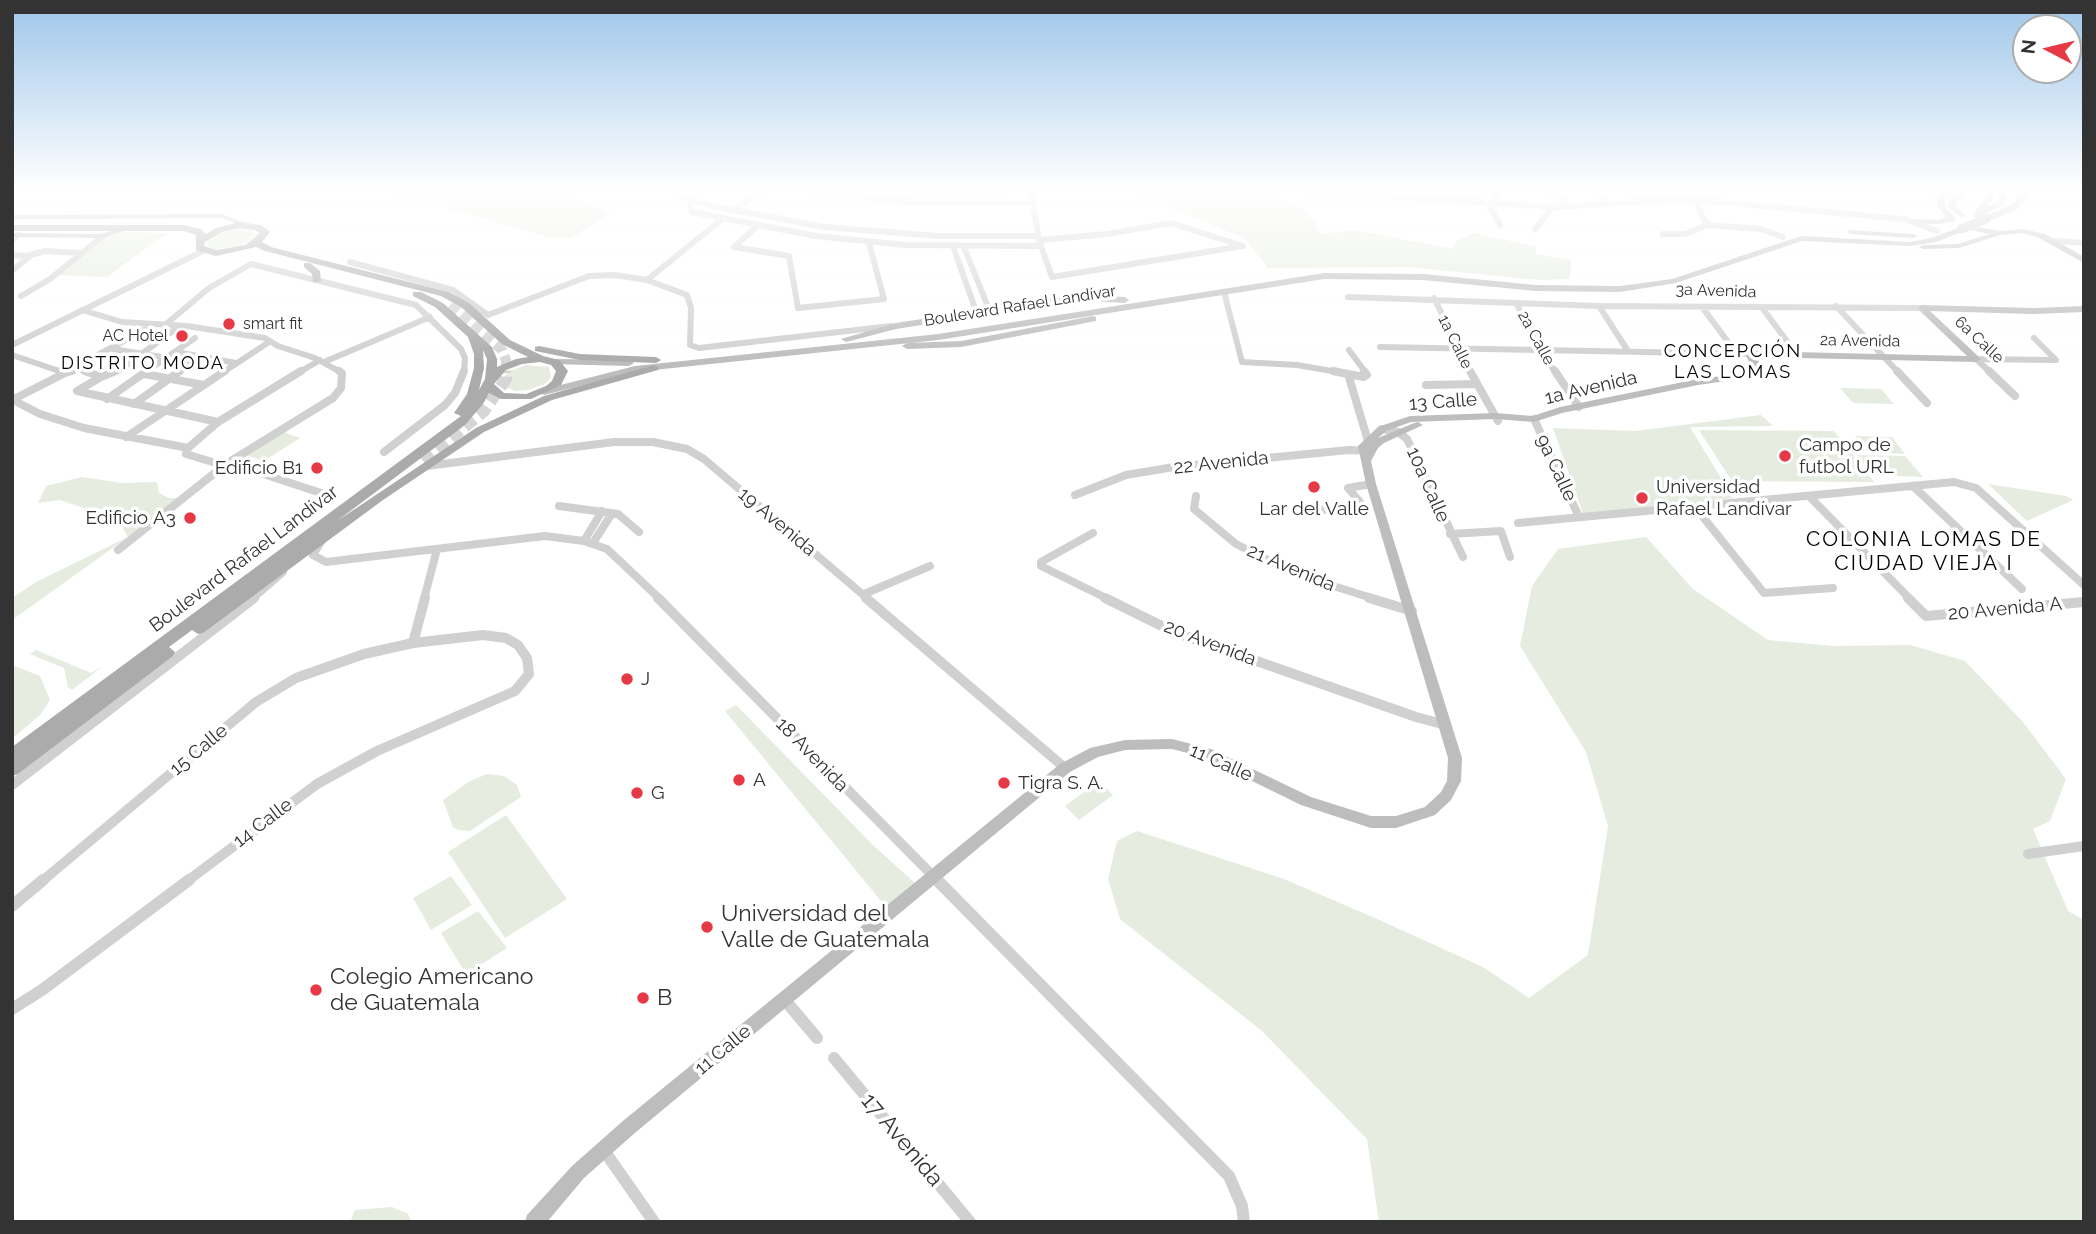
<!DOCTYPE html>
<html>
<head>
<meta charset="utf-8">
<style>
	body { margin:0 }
	#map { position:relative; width:2096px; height:1234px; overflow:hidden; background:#fff; font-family:Raleway,sans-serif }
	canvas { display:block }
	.frame { position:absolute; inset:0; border:14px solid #333; pointer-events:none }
	.north { position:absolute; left:2012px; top:14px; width:70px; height:70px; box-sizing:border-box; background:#fff; border:2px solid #adadad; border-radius:50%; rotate:277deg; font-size:19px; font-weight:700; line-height:28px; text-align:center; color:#333 }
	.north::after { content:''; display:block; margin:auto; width:24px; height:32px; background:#e63946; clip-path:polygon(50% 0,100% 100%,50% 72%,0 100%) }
</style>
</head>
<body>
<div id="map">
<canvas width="2096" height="1234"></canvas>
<div class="frame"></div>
<div class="north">N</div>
</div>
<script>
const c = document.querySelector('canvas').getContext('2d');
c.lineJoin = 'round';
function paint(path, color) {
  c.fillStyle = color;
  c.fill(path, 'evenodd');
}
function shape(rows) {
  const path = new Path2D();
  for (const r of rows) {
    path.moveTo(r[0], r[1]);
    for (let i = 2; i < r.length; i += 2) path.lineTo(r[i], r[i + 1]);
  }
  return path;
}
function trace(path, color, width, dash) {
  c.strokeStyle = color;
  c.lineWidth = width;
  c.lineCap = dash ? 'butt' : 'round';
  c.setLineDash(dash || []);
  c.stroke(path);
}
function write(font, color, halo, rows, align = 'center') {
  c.font = font + ' Raleway,sans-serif';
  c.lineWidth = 7;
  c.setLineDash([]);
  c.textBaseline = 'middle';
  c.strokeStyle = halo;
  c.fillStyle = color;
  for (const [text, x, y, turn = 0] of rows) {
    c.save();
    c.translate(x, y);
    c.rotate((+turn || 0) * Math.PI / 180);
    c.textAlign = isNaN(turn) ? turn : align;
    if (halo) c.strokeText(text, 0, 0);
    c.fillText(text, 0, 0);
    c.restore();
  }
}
paint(shape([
	[388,191,546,191,585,202,610,213,571,238,548,237],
	[1131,191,1247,191,1297,203,1308,213,1321,234,1355,230,1453,249,1458,239,1475,233,1536,247,1536,254,1571,260,1570,279,1538,280,1407,267,1268,268,1244,238],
	[239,229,251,230,255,235,249,242,234,247,213,249,206,244,216,234],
	[124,232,167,233,107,277,55,275,105,237],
	[526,365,549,367,551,377,545,384,528,390,515,391,503,386,502,379,508,372],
	[1840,388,1881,389,1894,404,1853,403],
	[1761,415,1773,426,1690,427,1733,498,1583,514,1553,428,1635,431],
	[1699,430,1834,431,1874,482,1732,481],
	[281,431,300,438,264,461,245,455],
	[1855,436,1892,437,1905,454,1867,452],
	[1857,455,1905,456,1923,477,1872,475],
	[82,477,122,483,157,482,159,493,169,498,177,498,128,537,12,620,12,598,38,581,128,537,123,528,124,515,117,510,84,508,60,500,38,503,46,486],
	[1988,484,2066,496,2073,500,2027,521],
	[1646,537,1693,589,1768,640,1834,646,1910,645,1965,661,2023,722,2066,779,2050,821,2033,829,2068,911,2084,920,2084,1222,1379,1222,1367,1139,1262,1031,1120,919,1108,879,1117,841,1137,831,1284,879,1375,918,1483,967,1529,998,1588,955,1608,826,1586,752,1520,646,1532,586,1558,549],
	[36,650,91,673,103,666,72,690,68,687,64,668,30,654],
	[12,665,40,676,50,700,41,714,12,739],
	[736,705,872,844,916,884,886,907,725,711],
	[487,774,504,776,517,785,521,797,470,831,458,830,453,827,443,800,470,781],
	[1099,781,1113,795,1079,820,1065,806],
	[506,815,567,899,505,938,448,852],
	[451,876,472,905,431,930,413,898],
	[478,911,507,948,466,974,441,933],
	[392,1207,408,1214,412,1222,350,1222,355,1210]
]), '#e6ecdf');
trace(shape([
	[451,304,502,350,506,360,506,373]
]), '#d6d6d6', 10, [10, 5]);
trace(shape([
	[423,461,484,411,506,379,506,371]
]), '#d6d6d6', 12, [12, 6]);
trace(shape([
	[681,191,677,195,712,206,825,227,939,236,1038,236],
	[813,191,910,202,1033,203],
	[1031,191,1039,240,1052,277,1243,246],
	[1309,191,1553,207,1672,200,1719,202,1904,219,1937,231],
	[1493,191,1500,205],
	[1551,191,1567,206],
	[1596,191,1608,203],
	[1628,191,1638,201],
	[1934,191,1949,194],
	[694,201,690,204,692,212,816,236,906,245,1040,246],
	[1488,204,1500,225],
	[1698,207,1707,225],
	[733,211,761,191],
	[1535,229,1553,207],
	[1663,234,1685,234,1707,225,1761,229,1783,237],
	[12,240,18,235],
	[1039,240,1107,234,1171,223,1243,246],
	[2054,241,2084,243],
	[953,246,977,314],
	[734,247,789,256,798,308,884,299,869,243],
	[734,247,756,227],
	[964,247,990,312],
	[12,255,27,256,45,251,80,253],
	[350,262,453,290,488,315,589,276,615,275,647,280,687,295,691,308,690,345,699,348,891,326],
	[12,271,31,255],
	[647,280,721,220],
	[1224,292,1242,362,1297,365,1343,373],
	[21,296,50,279,103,236],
	[1348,297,1599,306,1922,308],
	[1434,298,1471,373],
	[1516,303,1539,348,1556,373],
	[1599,306,1628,351],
	[1836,306,1899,373],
	[1702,307,1737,354],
	[1763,309,1798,356],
	[82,310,122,322,187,326,265,338,278,346,315,358,342,373],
	[165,325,209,288,251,264,416,305,461,349,465,358,464,373],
	[12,345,203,251],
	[1380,347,1750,354],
	[113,349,168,358],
	[1349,350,1366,373],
	[176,352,236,363],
	[12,355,65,373],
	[1976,359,2056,360,2034,338],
	[1976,359,1991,373],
	[324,362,430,317],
	[78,369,90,373],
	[65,373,151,326],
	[111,373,120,370,174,330],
	[144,373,195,338],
	[177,373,201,356],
	[222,373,269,342],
	[298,373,320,360]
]), '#d0d0d0', 6);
trace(shape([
	[85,371,101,377,77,391,218,422],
	[1470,371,1498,421],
	[1555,371,1579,407],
	[1897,371,1927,403],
	[1989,371,2015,396],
	[65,373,72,371],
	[144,374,204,385],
	[1348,374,1364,377,1367,375,1364,371],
	[101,377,116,371],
	[1426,385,1476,384],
	[107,399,147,371],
	[12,400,65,373,60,371],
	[13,400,40,414,84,428,188,448,186,454,219,464,236,465,321,493],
	[134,404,180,371],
	[1534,419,1579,517],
	[1382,429,1398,432,1407,439,1463,557],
	[126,437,225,371],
	[188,448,218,422,301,371],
	[384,452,445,405,455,393,464,371],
	[427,466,614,442,653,442,687,449,704,459,868,599],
	[1913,486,2022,589],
	[1075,495,1126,475,1174,467,1349,450,1371,451,1348,374,1333,371],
	[1196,496,1194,509,1236,544,1298,575,1375,599],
	[1809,496,1910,599],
	[559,506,618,514,639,532],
	[1695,507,1764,593,1833,588],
	[1297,513,1357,506,1360,502,1348,488,1371,484],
	[1518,523,1954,482,1976,488,2084,585],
	[1093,533,1041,562,1041,566,1108,599],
	[1450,534,1501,531,1510,557],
	[584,541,602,511],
	[321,542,313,555,326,562,545,536,584,541,607,549,660,599],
	[593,543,612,513],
	[118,550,226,464,333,398,341,388,342,373,339,371],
	[864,594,930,566],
	[252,599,283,572],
	[424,599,437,549]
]), '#d0d0d0', 8);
trace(shape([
	[658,598,939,882],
	[866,598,1065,768],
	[1105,598,1174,632,1416,717,1446,725],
	[1369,598,1412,611],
	[1908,598,1926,616,2084,602],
	[413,643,425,598],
	[12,785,254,598],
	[2028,854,2084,846],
	[41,882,256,702,296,678,364,654,413,643,483,635,506,638,518,645,527,658,529,674,515,691,377,751,317,784,186,882]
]), '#d0d0d0', 10);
trace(shape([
	[937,880,1229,1176,1242,1206,1244,1222],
	[12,906,43,880],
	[784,999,817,1038],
	[12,1009,42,990,189,880],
	[834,1058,970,1222],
	[603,1149,654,1222]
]), '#d0d0d0', 12);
paint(shape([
	[1947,191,1957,191,1945,200,1945,206,1956,219,1955,221,1939,224,1912,223,1912,219,1915,219,1938,220,1946,217,1937,206,1937,199,1947,191],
	[1961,191,1970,191,1958,200,1955,206,1966,216,1962,218,1947,206,1952,197,1961,191],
	[1979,191,1991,191,1997,195,1986,207,1997,202,1999,196,1997,191,2005,191,2007,196,2003,205,1977,218,1973,216,1977,213,1975,211,1988,196,1979,191],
	[2019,191,2027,191,2024,201,2017,209,1989,221,1983,221,1983,217,2011,205,2016,200,2019,191],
	[222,214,250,225,246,227,221,218,12,219,12,215,222,214],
	[1966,225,2000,231,2023,229,2045,234,2084,257,2084,263,2039,238,2023,233,2000,235,1959,248,1923,249,1919,247,1923,245,1958,244,1990,234,1966,229,1966,225],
	[125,226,128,226,128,230,103,238,12,237,12,233,102,234,125,226],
	[1961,227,1964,227,1964,231,1936,242,1910,246,1802,241,1676,283,1620,292,1536,291,1423,280,1324,279,938,340,635,372,544,395,539,392,541,390,635,366,938,334,1324,273,1423,274,1536,285,1620,286,1672,279,1801,236,1910,242,1931,238,1961,227],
	[1848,230,1913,234,1917,236,1913,238,1851,234,1847,232,1848,230],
	[1091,295,1125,297,1129,300,1125,303,1091,301,1063,303,896,329,846,342,841,339,896,323,1063,297,1091,295],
	[1922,305,2033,308,2084,306,2084,312,2033,314,1930,311,1979,357,1981,359,1976,362,1756,357,1765,371,1761,376,1698,385,1562,413,1534,422,1495,419,1411,422,1386,431,1378,438,1414,423,1418,422,1423,425,1384,443,1378,448,1371,461,1376,484,1462,758,1461,781,1451,800,1435,815,1396,828,1371,828,1301,805,1203,757,1172,749,1125,750,1098,757,1070,772,636,1132,584,1178,547,1222,525,1222,527,1215,572,1166,624,1120,1060,764,1090,748,1125,740,1172,739,1211,749,1311,797,1371,816,1396,816,1425,807,1441,792,1447,781,1448,758,1366,484,1358,446,1378,427,1410,416,1495,413,1533,416,1560,407,1698,379,1755,372,1745,354,1750,351,1967,356,1919,310,1918,308,1922,305],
	[1093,316,1096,317,1096,321,961,347,907,349,902,346,907,343,961,341,1093,316],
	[555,359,629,360,634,363,629,366,552,364,550,362,555,359]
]), '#bdbdbd');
paint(shape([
	[239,222,261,225,268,230,270,232,262,242,271,247,449,292,469,303,510,340,543,356,559,360,568,371,561,385,531,399,501,399,489,393,483,404,465,425,337,521,476,428,544,396,654,365,659,368,658,370,552,400,484,432,383,500,203,633,198,634,192,630,169,647,175,652,173,656,18,774,12,776,12,747,461,416,454,413,467,394,474,368,474,354,468,337,435,307,413,296,413,292,421,292,443,303,492,347,497,359,497,367,516,359,528,357,502,344,461,307,441,296,265,251,256,247,216,256,196,250,196,235,184,231,12,231,12,225,184,225,201,229,206,234,216,228,239,222],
	[239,228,255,230,260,233,246,245,216,250,204,246,205,242,222,232,239,228],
	[483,350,487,359,485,379,479,390,484,368,483,350],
	[540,362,551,365,556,371,552,381,546,386,526,394,504,393,494,384,506,370,522,364,540,362],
	[304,263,310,263,320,271,321,282,313,282,312,274,304,267,304,263],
	[539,346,580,354,656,357,661,360,656,363,580,360,535,351,535,347,539,346]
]), '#ababab');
trace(shape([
	[1961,229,1986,219]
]), '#bdbdbd', 9);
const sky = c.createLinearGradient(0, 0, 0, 364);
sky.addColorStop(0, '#9ec6ea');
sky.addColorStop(0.52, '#fff');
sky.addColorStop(1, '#ffffff00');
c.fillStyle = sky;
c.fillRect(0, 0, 2096, 364);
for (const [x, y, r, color] of [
	[229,324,7,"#e63946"],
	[182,336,7,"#e63946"],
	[1785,456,7,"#e63946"],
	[317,468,7,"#e63946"],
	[1314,487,7,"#e63946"],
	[1642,498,7,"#e63946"],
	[190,518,7,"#e63946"],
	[627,679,7,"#e63946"],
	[739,780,7,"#e63946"],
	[1004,783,7,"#e63946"],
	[637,793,7,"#e63946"],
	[707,927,7,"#e63946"],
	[316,990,7,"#e63946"],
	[643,998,7,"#e63946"]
]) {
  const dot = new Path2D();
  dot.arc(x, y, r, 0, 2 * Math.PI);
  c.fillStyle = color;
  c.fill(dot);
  trace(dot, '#fff', 2.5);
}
write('16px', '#333', '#fff', [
	["3a Avenida",1716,291,2],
	["Boulevard Rafael Landívar",1020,306,-9],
	["2a Calle",1536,338,61],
	["6a Calle",1979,340,43],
	["2a Avenida",1860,341,1],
	["1a Calle",1455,342,64]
]);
write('16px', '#333', '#fff', [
	["smart fit",243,324],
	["AC Hotel",168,336,"right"]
], 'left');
c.letterSpacing = '2px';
write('18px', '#000', '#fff', [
	["CONCEPCIÓN",1733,352],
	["LAS LOMAS",1733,373],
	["DISTRITO MODA",143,364]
]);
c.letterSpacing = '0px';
write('19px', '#333', '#fff', [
	["1a Avenida",1591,388,-13],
	["13 Calle",1443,402,-4],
	["22 Avenida",1221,463,-6],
	["9a Calle",1556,468,65],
	["10a Calle",1428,485,66],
	["19 Avenida",777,522,40],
	["Boulevard Rafael Landívar",244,559,-37],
	["21 Avenida",1291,568,23],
	["20 Avenida A",2005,609,-5],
	["20 Avenida",1210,643,21],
	["15 Calle",199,750,-40],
	["18 Avenida",812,755,46],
	["11 Calle",1221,763,24],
	["14 Calle",263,823,-37],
	["11 Calle",723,1050,-40]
]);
write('19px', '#333', '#fff', [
	["Campo de",1799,445],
	["futbol URL",1799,467],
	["Edificio B1",303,468,"right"],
	["Universidad",1656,487],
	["Rafael Landívar",1656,509],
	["Lar del Valle",1314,509,"center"],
	["Edificio A3",176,518,"right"],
	["J",641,679],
	["A",753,780],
	["Tigra S. A.",1018,783],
	["G",651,793]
], 'left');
c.letterSpacing = '2px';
write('21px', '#000', '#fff', [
	["COLONIA LOMAS DE",1924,540],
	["CIUDAD VIEJA I",1924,564]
]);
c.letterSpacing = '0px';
write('23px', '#333', '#fff', [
	["Universidad del",721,914],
	["Valle de Guatemala",721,940],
	["Colegio Americano",330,977],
	["de Guatemala",330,1003],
	["B",657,998]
], 'left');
write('23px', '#333', '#fff', [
	["17 Avenida",902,1140,50]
]);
</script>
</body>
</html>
